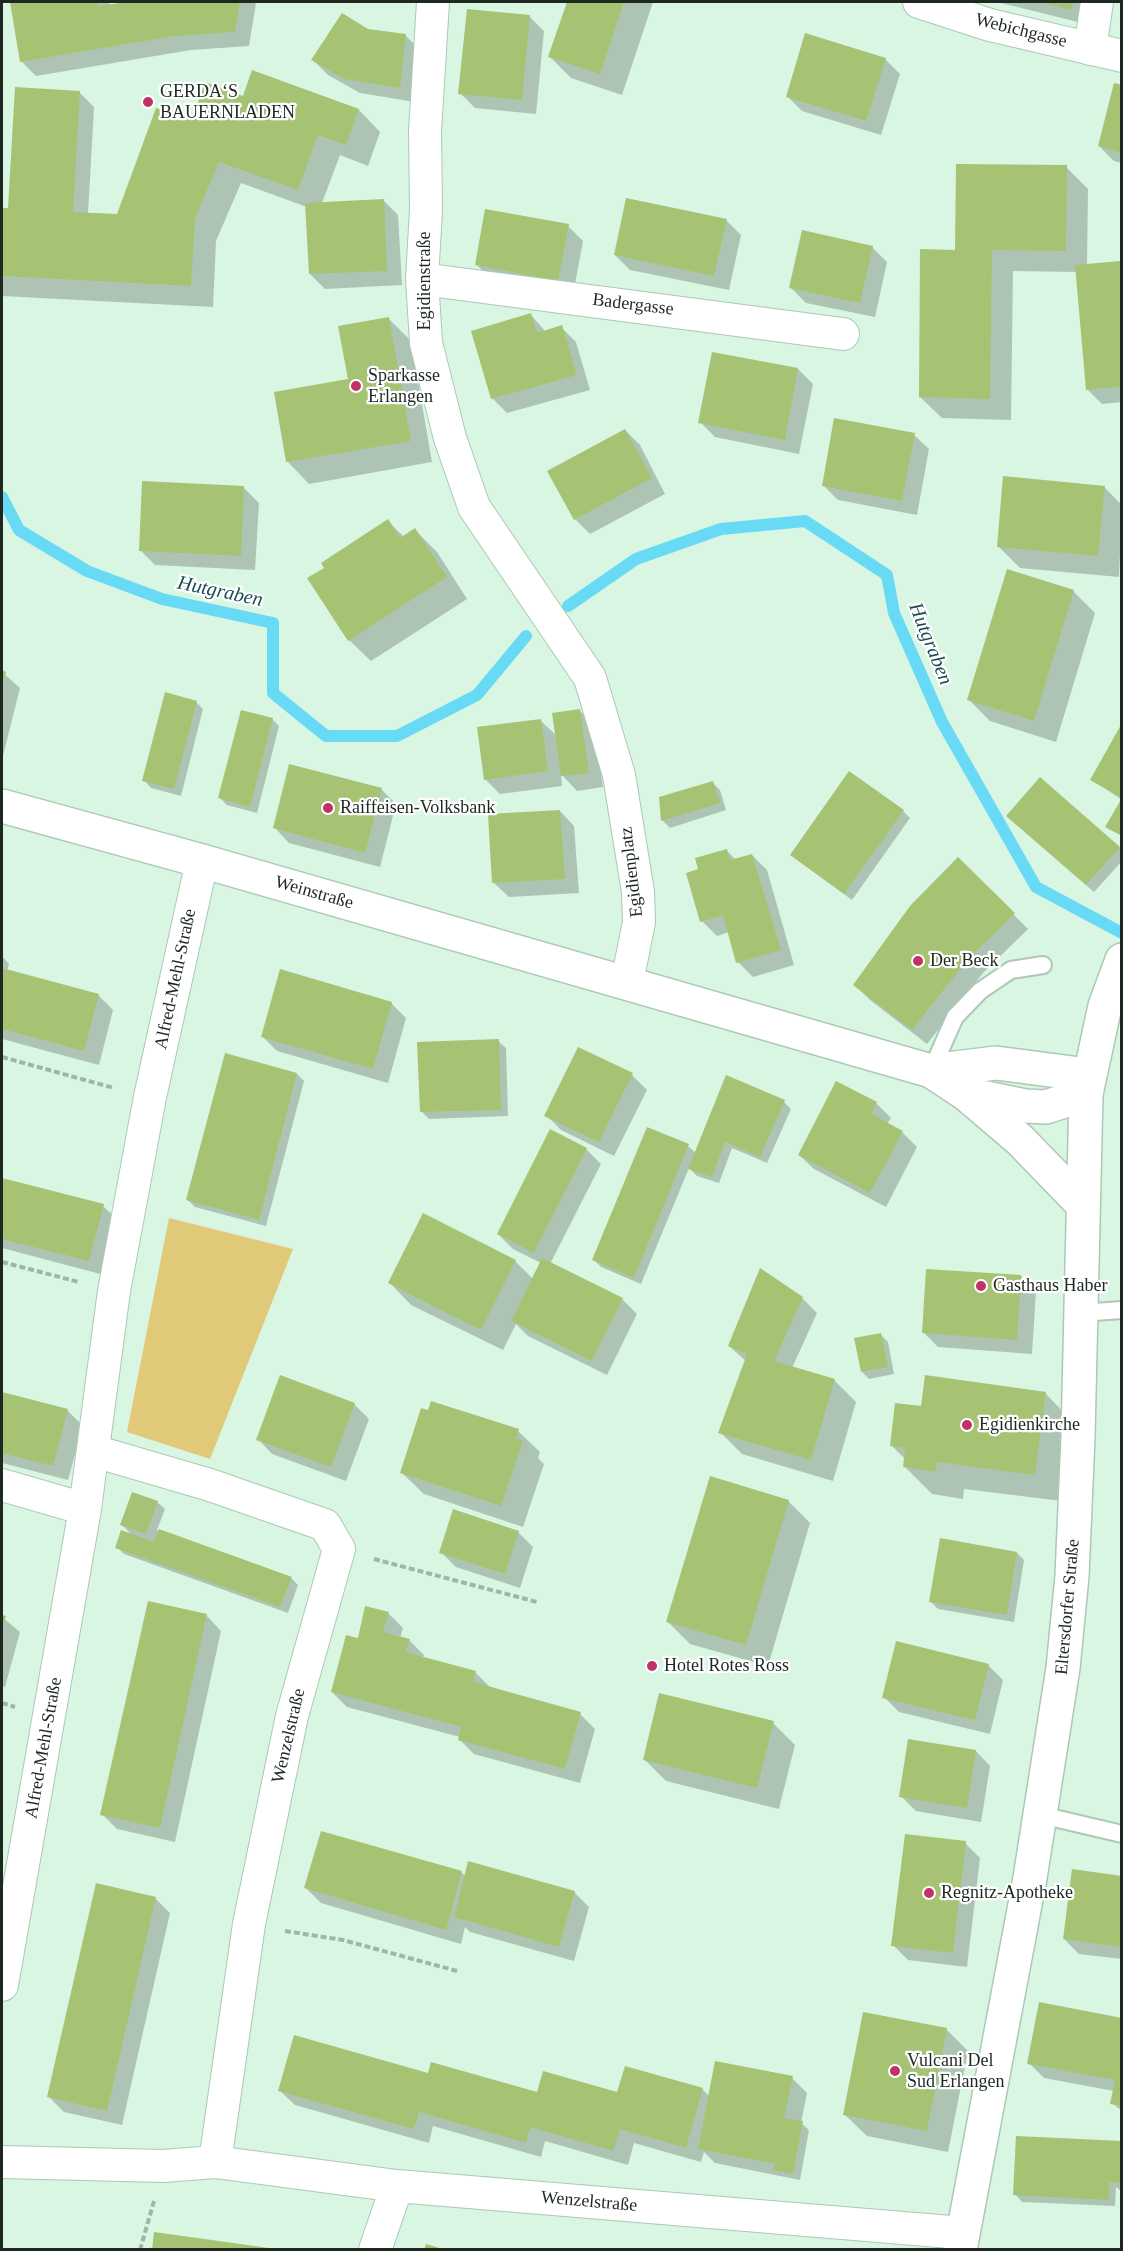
<!DOCTYPE html>
<html>
<head>
<meta charset="utf-8">
<style>
	body { margin:0 }
	#map { position:relative; width:1123px; height:2251px; overflow:hidden; background:#d9f6e2; font-family:Georgia,serif }
	canvas { display:block }
	.frame { position:absolute; inset:0; border:3px solid #1d2821; pointer-events:none }
</style>
</head>
<body>
<div id="map">
<canvas width="1123" height="2251"></canvas>
<div class="frame"></div>
</div>
<script>
const c = document.querySelector('canvas').getContext('2d');
c.lineJoin = 'round';
function paint(path, color) {
  c.fillStyle = color;
  c.fill(path, 'evenodd');
}
function shape(rows) {
  const path = new Path2D();
  for (const r of rows) {
    path.moveTo(r[0], r[1]);
    for (let i = 2; i < r.length; i += 2) path.lineTo(r[i], r[i + 1]);
  }
  return path;
}
function trace(path, color, width, dash) {
  c.strokeStyle = color;
  c.lineWidth = width;
  c.lineCap = dash ? 'butt' : 'round';
  c.setLineDash(dash || []);
  c.stroke(path);
}
function write(font, color, halo, rows, align = 'center') {
  c.font = font + ' Georgia,serif';
  c.lineWidth = 4.5;
  c.setLineDash([]);
  c.textBaseline = 'middle';
  c.strokeStyle = halo;
  c.fillStyle = color;
  for (const [text, x, y, turn = 0] of rows) {
    c.save();
    c.translate(x, y);
    c.rotate((+turn || 0) * Math.PI / 180);
    c.textAlign = isNaN(turn) ? turn : align;
    if (halo) c.strokeText(text, 0, 0);
    c.fillText(text, 0, 0);
    c.restore();
  }
}
paint(shape([
	[169,1218,293,1249,210,1459,127,1432]
]), '#e0c978');
paint(shape([
	[12,2,109,2,110,6,136,2,256,3,249,46,191,50,36,76,21,61],
	[568,2,653,2,622,95,571,78,550,57],
	[997,2,1092,2,1086,24],
	[529,16,544,31,536,114,475,108,460,93],
	[368,31,405,35,420,50,415,102,360,93,328,75,313,60],
	[885,59,900,74,881,135,802,111,787,96],
	[1122,86,1122,163,1114,161,1099,146],
	[79,92,94,107,88,214,118,216,199,124,242,97,359,110,380,132,368,166,340,155,322,203,383,200,398,215,402,285,325,289,310,274,307,207,241,183,216,241,213,307,2,296,2,210,12,210],
	[1066,167,1088,189,1087,265,1122,263,1122,402,1102,404,1087,389,1077,272,1013,271,1011,420,942,418,920,397,956,251],
	[726,220,741,235,729,290,630,270,615,255],
	[568,226,583,241,573,295,492,280,477,265],
	[872,247,887,262,875,317,806,303,791,288],
	[531,315,546,332,561,327,576,342,590,390,507,413,493,399],
	[389,319,411,341,432,462,309,484,288,462,276,394,350,381],
	[798,369,813,384,799,454,715,437,700,422],
	[625,430,640,445,665,494,590,534,575,519],
	[914,435,929,449,917,515,838,500,823,485],
	[1104,487,1122,505,1119,577,1020,568,998,546],
	[244,488,259,503,255,570,155,565,140,550],
	[388,521,404,537,415,530,437,552,467,599,371,661,349,640],
	[1073,591,1095,613,1056,742,990,721,968,699],
	[2,672,20,688,3,756,2,756],
	[196,702,203,709,181,796,151,788,144,780],
	[579,710,594,725,603,787,577,791,561,774,562,786,500,794,485,779,541,721,557,736],
	[272,719,279,726,257,813,227,805,220,798],
	[1122,726,1122,800,1091,779],
	[1041,779,1122,850,1122,861,1094,892,1015,823],
	[713,783,720,790,726,810,670,828,663,821,661,799],
	[381,789,396,804,380,867,289,843,275,828],
	[560,811,574,826,579,893,509,897,494,883],
	[903,811,910,818,852,900,792,855],
	[726,850,736,860,752,855,767,870,794,965,753,977,738,962,729,932,717,936,702,921,700,870],
	[958,859,1028,929,983,973,927,1044,870,1000,855,985],
	[2,956,9,964,7,971,98,995,113,1010,99,1065,2,1039],
	[391,1003,406,1018,388,1083,277,1051,262,1036],
	[498,1041,506,1048,508,1116,429,1119,421,1111],
	[297,1074,304,1081,266,1226,195,1207,188,1200],
	[632,1075,647,1090,614,1156,561,1130,546,1115],
	[784,1102,791,1109,767,1163,732,1148,719,1183,697,1176,689,1168,641,1284,601,1267,594,1260,688,1146,696,1153],
	[876,1103,891,1118,887,1124,902,1132,917,1147,886,1207,814,1169,799,1155],
	[586,1149,601,1164,550,1264,622,1299,637,1314,607,1375,528,1336,516,1324,503,1350,411,1305,390,1283,515,1261,533,1279,541,1263,513,1249,498,1234],
	[2,1179,103,1206,118,1220,104,1275,2,1248],
	[1021,1276,1036,1291,1032,1354,938,1347,923,1332],
	[802,1298,817,1313,792,1368,834,1380,856,1402,833,1481,742,1454,720,1432,746,1361,729,1346],
	[881,1335,888,1342,894,1374,869,1379,862,1372],
	[2,1393,68,1411,83,1426,68,1480,2,1463],
	[1045,1393,1072,1421,1062,1501,964,1489,963,1499,932,1494,904,1466,905,1459,891,1445,922,1407],
	[354,1404,369,1419,346,1481,272,1454,258,1439],
	[518,1431,540,1452,538,1458,544,1464,523,1527,424,1494,402,1473],
	[788,1501,810,1523,768,1666,690,1644,668,1622],
	[157,1502,165,1509,157,1530,291,1578,298,1585,288,1613,124,1554,117,1547,133,1536,122,1525],
	[518,1532,533,1547,520,1588,456,1567,441,1552],
	[1017,1553,1024,1560,1014,1622,938,1609,931,1602],
	[388,1613,403,1628,400,1638,409,1640,424,1655,423,1658,475,1672,490,1687,580,1714,595,1729,580,1783,474,1754,459,1739,460,1737,347,1707,332,1692,359,1640],
	[207,1616,221,1631,175,1842,117,1829,102,1814],
	[2,1617,20,1632,5,1687,2,1686],
	[988,1665,1003,1680,990,1734,899,1712,884,1697],
	[773,1723,795,1745,779,1809,666,1781,644,1759],
	[976,1751,990,1766,981,1822,916,1811,901,1796],
	[965,1843,980,1858,967,1967,908,1960,893,1945],
	[461,1872,466,1877,574,1892,589,1907,574,1961,470,1932,465,1927,461,1944,321,1903,306,1888],
	[1122,1877,1122,1959,1079,1954,1064,1939],
	[155,1898,170,1913,122,2125,64,2112,49,2097],
	[1122,2019,1122,2111,1112,2103,1114,2091,1044,2078,1029,2063],
	[946,2029,968,2051,948,2152,867,2136,845,2115],
	[429,2075,538,2094,618,2094,702,2089,710,2097,792,2078,807,2093,801,2123,809,2130,800,2180,715,2163,704,2152,701,2162,634,2143,628,2165,545,2141,541,2157,433,2126,429,2143,295,2105,280,2091],
	[1122,2143,1122,2192,1116,2187,1115,2206,1022,2202,1015,2194]
]), '#0003');
trace(shape([
	[2,497,19,530,87,571,162,599,273,623,273,693,326,736,397,736,477,695,526,636],
	[568,606,636,559,721,529,805,521,887,575,894,613,942,722,1036,887,1122,933]
]), '#69daf6', 12);
paint(shape([
	[10,2,97,2,98,6,127,2,240,2,235,32,175,36,20,62],
	[567,2,624,2,600,74,548,57],
	[1039,2,1074,2,1071,10],
	[467,9,530,15,522,100,458,94],
	[342,13,368,29,406,34,400,88,344,79,311,60],
	[805,33,886,58,866,121,786,97],
	[252,70,359,109,346,145,318,135,298,190,219,162,195,219,191,286,2,276,2,208,8,208,15,87,80,91,73,212,117,214,156,108,192,119,205,82,243,96],
	[1114,83,1122,85,1122,153,1098,146],
	[956,164,1067,165,1066,251,992,250,990,399,919,397,920,249,955,250],
	[626,198,727,219,714,276,614,255],
	[384,199,387,271,309,274,305,203],
	[485,209,569,224,558,281,475,265],
	[802,230,873,246,860,303,789,288],
	[1121,261,1122,386,1086,390,1075,265],
	[531,313,537,333,562,325,577,375,491,399,471,331],
	[389,317,411,441,286,462,274,392,348,379,338,326],
	[712,352,798,368,785,440,698,423],
	[834,418,915,433,902,501,822,486],
	[625,429,652,478,574,520,547,471],
	[1003,476,1105,486,1098,556,997,547],
	[142,481,244,486,241,556,139,551],
	[388,519,400,538,415,528,447,577,348,641,307,578,324,568,321,563],
	[1007,569,1074,590,1034,721,967,700],
	[2,670,6,672,2,687],
	[165,692,197,701,174,789,142,781],
	[580,709,589,773,561,776,552,713],
	[241,710,273,718,250,807,218,798],
	[541,719,548,771,484,780,477,727],
	[1122,723,1122,798,1090,780],
	[289,764,382,788,365,853,273,828],
	[849,771,904,810,844,894,790,855],
	[1040,777,1120,847,1086,885,1006,816],
	[713,781,720,803,661,821,659,797],
	[1122,798,1122,836,1105,827],
	[560,810,565,879,492,883,488,814],
	[727,849,730,860,752,854,781,950,736,963,723,915,700,922,686,873,698,869,695,858],
	[958,857,1015,913,968,959,912,1030,853,985,910,906],
	[2,968,99,994,84,1051,2,1029],
	[280,969,392,1002,373,1069,261,1037],
	[499,1039,501,1110,420,1112,417,1042],
	[578,1047,633,1073,599,1142,544,1116],
	[225,1053,297,1073,259,1220,186,1200],
	[726,1075,785,1100,760,1157,725,1142,712,1177,688,1169],
	[836,1081,877,1102,871,1114,903,1131,870,1193,798,1155],
	[647,1127,689,1144,634,1278,592,1260],
	[550,1129,587,1148,534,1253,497,1234],
	[2,1178,104,1204,89,1261,2,1239],
	[423,1213,516,1260,481,1330,388,1283],
	[542,1258,623,1298,592,1361,511,1321],
	[760,1268,803,1297,774,1361,835,1379,811,1460,718,1433,747,1354,728,1346],
	[926,1269,1021,1275,1017,1340,922,1333],
	[881,1333,888,1367,861,1372,854,1338],
	[280,1375,355,1403,331,1467,256,1440],
	[925,1375,1046,1392,1035,1475,937,1462,936,1472,903,1467,905,1448,890,1446,895,1403,921,1406],
	[2,1392,68,1409,53,1466,2,1453],
	[431,1401,519,1429,516,1438,523,1441,501,1506,400,1473,421,1408,428,1410],
	[710,1476,789,1500,746,1645,666,1622],
	[132,1492,158,1501,146,1534,120,1525],
	[453,1509,519,1531,505,1574,439,1553],
	[159,1529,292,1577,280,1607,115,1548,121,1530,154,1542],
	[940,1538,1017,1552,1007,1615,929,1602],
	[148,1601,207,1614,160,1828,100,1815],
	[365,1606,389,1612,383,1632,410,1639,405,1652,476,1671,473,1682,581,1712,565,1769,458,1740,461,1727,331,1692,346,1635,358,1638],
	[2,1615,6,1616,2,1630],
	[896,1641,989,1664,975,1720,882,1698],
	[659,1693,774,1721,757,1788,643,1760],
	[908,1739,976,1750,967,1808,899,1797],
	[321,1831,462,1871,446,1930,304,1888],
	[905,1834,966,1841,953,1953,891,1946],
	[468,1861,575,1891,559,1947,454,1917],
	[1072,1869,1122,1876,1122,1947,1063,1939],
	[96,1883,156,1897,107,2111,47,2097],
	[1039,2002,1122,2018,1122,2106,1110,2104,1115,2080,1027,2064],
	[863,2012,947,2028,927,2131,843,2115],
	[294,2035,428,2073,431,2062,537,2092,543,2071,617,2092,625,2066,703,2088,686,2148,620,2129,613,2151,530,2127,526,2143,419,2112,414,2129,278,2091],
	[715,2061,793,2076,784,2118,803,2121,793,2174,772,2170,776,2164,698,2149],
	[1016,2136,1122,2141,1122,2183,1109,2182,1109,2200,1013,2195],
	[154,2232,269,2248,269,2250,152,2250],
	[426,2244,443,2249,443,2250,424,2250]
]), '#a6c273');
const service = shape([
	[931,1071,955,1017,980,991,1011,970,1043,965],
	[1080,1313,1122,1310],
	[1041,1815,1122,1834]
]);
const minor = shape([
	[433,2,425,131,426,210,422,279,426,343,450,438,474,507,590,678,619,775,638,892,639,922,627,982],
	[919,2,990,25,1122,56],
	[1090,49,1097,2],
	[422,279,843,334],
	[94,1451,210,1485,325,1525,339,1549,292,1716,249,1924,215,2162],
	[2,1485,85,1509],
	[2,1985,85,1509,114,1291,150,1097,202,861],
	[2,2162,163,2166,215,2162,397,2186,963,2233],
	[375,2250,397,2186]
]);
const tertiary = shape([
	[966,1094,1020,1140,1082,1204],
	[960,2250,1030,1878,1063,1668,1072,1576,1078,1437,1086,1094]
]);
const secondary = shape([
	[2,806,202,861,931,1071,966,1094,1025,1106,1046,1107,1086,1094,1105,1006,1122,960],
	[931,1071,996,1063,1088,1075]
]);
trace(service, '#adc8b5', 20);
trace(minor, '#adc8b5', 34);
trace(tertiary, '#adc8b5', 36);
trace(secondary, '#adc8b5', 36);
trace(shape([
	[2,1057,114,1088],
	[2,1262,79,1282],
	[374,1559,537,1602],
	[2,1703,15,1707],
	[285,1931,343,1940,457,1971],
	[140,2250,154,2201]
]), '#9eb6a6', 4, [6, 3]);
trace(service, '#fff', 16);
trace(minor, '#fff', 32);
trace(tertiary, '#fff', 33);
trace(secondary, '#fff', 33);
for (const [x, y, r, color] of [
	[148,102,6,"#c03367"],
	[356,386,6,"#c03367"],
	[328,808,6,"#c03367"],
	[918,961,6,"#c03367"],
	[981,1286,6,"#c03367"],
	[967,1425,6,"#c03367"],
	[652,1666,6,"#c03367"],
	[929,1893,6,"#c03367"],
	[895,2071,6,"#c03367"]
]) {
  const dot = new Path2D();
  dot.arc(x, y, r, 0, 2 * Math.PI);
  c.fillStyle = color;
  c.fill(dot);
  trace(dot, '#fff', 2);
}
write('18px', '#1d2821', '#fff', [
	["Webichgasse",1021,31,14],
	["Egidienstraße",425,281,-90],
	["Badergasse",633,305,7],
	["Egidienplatz",632,872,-97],
	["Weinstraße",314,893,16],
	["Alfred-Mehl-Straße",176,979,-78],
	["Eltersdorfer Straße",1068,1607,-85],
	["Wenzelstraße",289,1736,-77],
	["Alfred-Mehl-Straße",44,1748,-80],
	["Wenzelstraße",589,2202,5]
]);
write('18px', '#1d2821', '#fff', [
	["GERDA‘S",160,92],
	["BAUERNLADEN",160,113],
	["Sparkasse",368,376],
	["Erlangen",368,397],
	["Raiffeisen-Volksbank",340,808],
	["Der Beck",930,961],
	["Gasthaus Haber",993,1286],
	["Egidienkirche",979,1425],
	["Hotel Rotes Ross",664,1666],
	["Regnitz-Apotheke",941,1893],
	["Vulcani Del",907,2061],
	["Sud Erlangen",907,2082]
], 'left');
write('italic 20px', '#194b56', '#fff', [
	["Hutgraben",220,592,12],
	["Hutgraben",930,644,68]
]);
</script>
</body>
</html>
